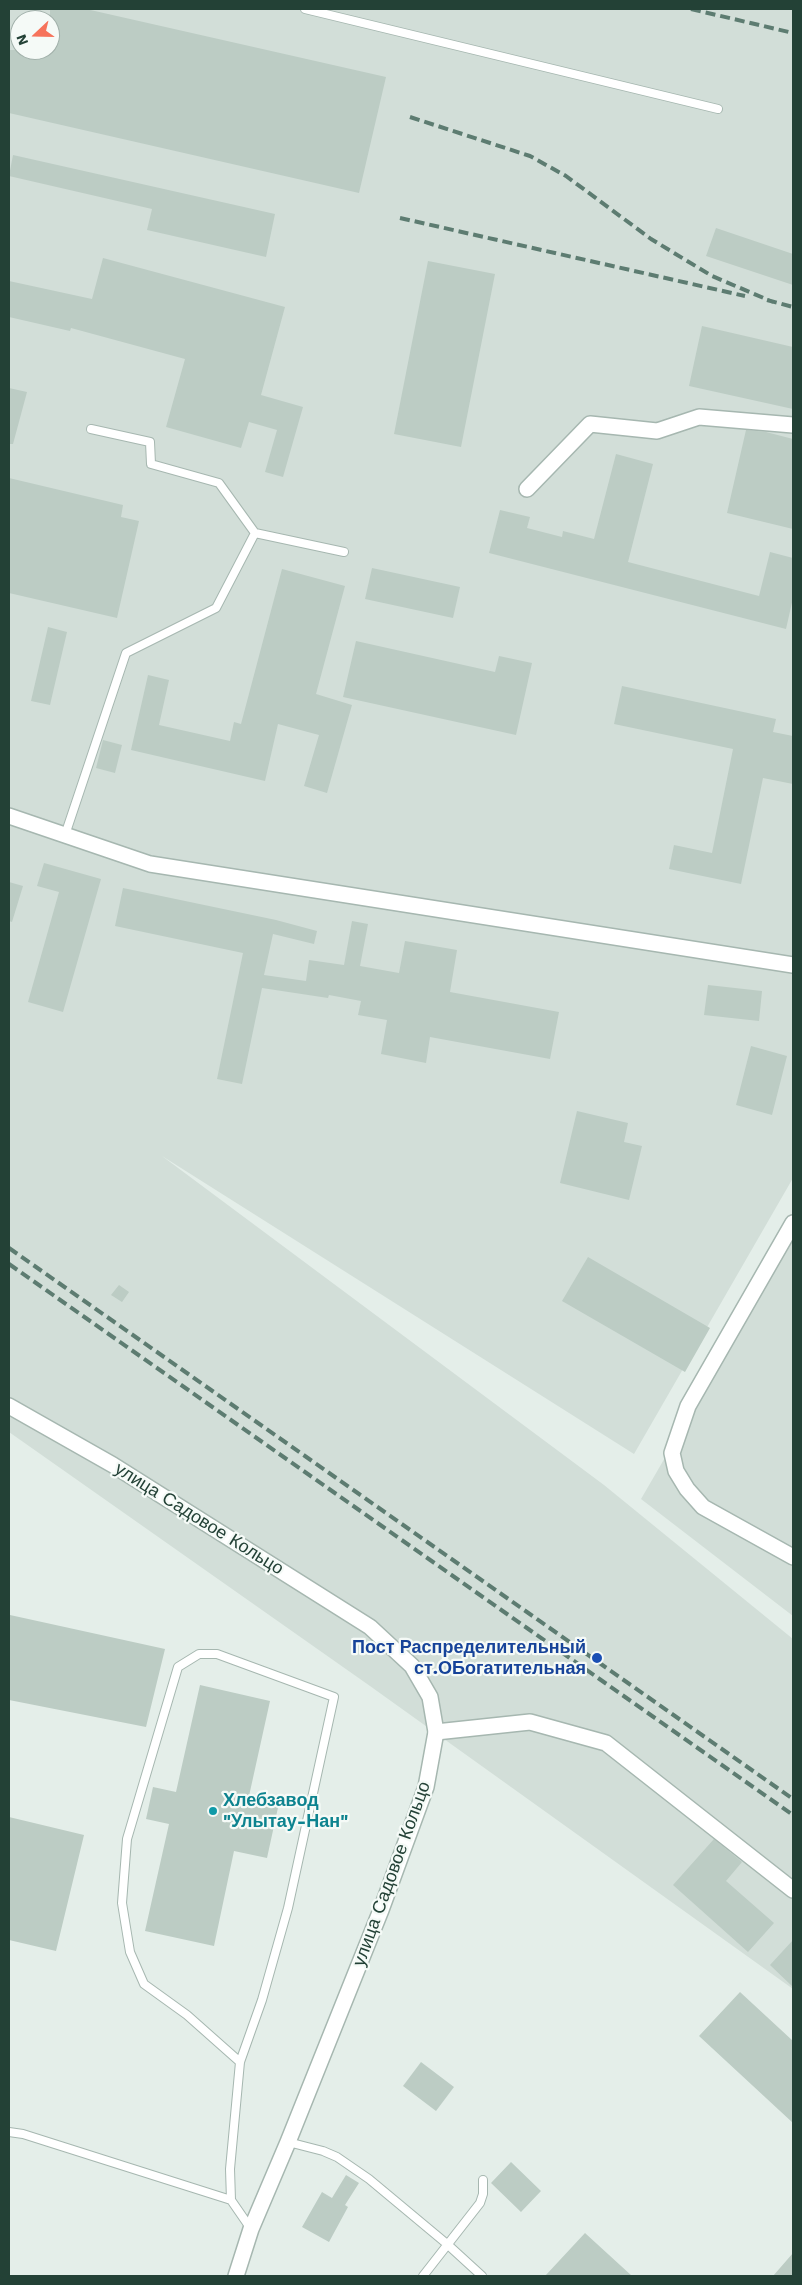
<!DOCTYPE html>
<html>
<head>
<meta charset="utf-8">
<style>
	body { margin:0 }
	#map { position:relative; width:802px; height:2285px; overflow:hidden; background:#e4eee9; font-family:"Work Sans",sans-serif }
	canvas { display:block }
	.frame { position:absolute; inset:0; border:10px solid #234136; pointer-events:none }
	.north { position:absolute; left:10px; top:10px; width:50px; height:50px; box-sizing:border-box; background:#f5faf7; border:1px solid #a1b0aa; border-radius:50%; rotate:249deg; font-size:14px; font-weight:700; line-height:20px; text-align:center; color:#234136 }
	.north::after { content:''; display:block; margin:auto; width:18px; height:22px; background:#f6735b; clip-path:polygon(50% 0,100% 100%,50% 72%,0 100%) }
</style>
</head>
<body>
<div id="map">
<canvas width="802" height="2285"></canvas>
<div class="frame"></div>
<div class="north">N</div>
</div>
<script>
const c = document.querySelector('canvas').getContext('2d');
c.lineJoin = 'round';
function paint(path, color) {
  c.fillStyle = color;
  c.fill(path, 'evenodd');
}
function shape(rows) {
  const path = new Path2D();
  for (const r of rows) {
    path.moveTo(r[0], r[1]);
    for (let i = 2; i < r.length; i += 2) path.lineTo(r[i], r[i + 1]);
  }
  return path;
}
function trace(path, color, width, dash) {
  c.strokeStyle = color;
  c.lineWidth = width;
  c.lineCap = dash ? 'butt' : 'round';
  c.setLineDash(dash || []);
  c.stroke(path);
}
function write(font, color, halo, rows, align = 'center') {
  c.font = font + ' "Work Sans",sans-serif';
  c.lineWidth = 4.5;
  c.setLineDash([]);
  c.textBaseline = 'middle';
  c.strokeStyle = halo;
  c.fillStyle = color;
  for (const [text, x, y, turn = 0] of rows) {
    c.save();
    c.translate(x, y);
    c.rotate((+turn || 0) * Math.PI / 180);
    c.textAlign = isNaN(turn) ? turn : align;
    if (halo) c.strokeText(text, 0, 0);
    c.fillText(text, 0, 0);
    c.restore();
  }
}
paint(shape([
	[9,9,793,9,793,1178,634,1454,162,1156,604,1485,793,1639,793,1989,370,1686,9,1432],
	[20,20,50,20,50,50,20,50],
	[793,1237,793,1616,641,1499]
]), '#d2ded8');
paint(shape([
	[50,9,86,9,386,77,359,193,9,113,9,50,50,50],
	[13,155,275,214,266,257,147,230,152,209,9,176],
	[716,228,793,254,793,285,706,256],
	[103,258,285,307,261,395,303,407,283,477,265,472,277,430,249,422,241,448,166,427,185,359,71,328,70,331,9,317,9,281,92,299],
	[428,261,495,274,461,447,394,434],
	[702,326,793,347,793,409,689,386],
	[9,388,27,392,13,444,9,444],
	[746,430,766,432,793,439,793,529,727,513],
	[616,454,653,464,628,562,759,596,770,552,793,558,793,598,786,629,489,553,500,510,530,517,527,528,562,537,563,531,594,539],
	[9,478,123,505,121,517,139,521,117,618,9,593],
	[372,568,460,587,453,618,365,599],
	[282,569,345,586,316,694,352,705,327,793,304,786,319,735,278,724,265,781,131,750,148,675,169,680,159,725,230,741,234,722,241,724],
	[48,627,67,632,50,705,31,701],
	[356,641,495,672,499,656,532,663,516,735,343,697],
	[622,686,776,719,773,732,793,736,793,784,763,778,741,884,669,869,674,845,712,853,733,749,614,724],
	[103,740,122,745,115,773,96,768],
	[44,863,101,879,63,1012,28,1002,59,892,37,886],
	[9,882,23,886,12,922,9,921],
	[123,888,276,920,317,931,314,944,273,934,264,975,306,981,309,960,344,965,352,921,368,924,360,966,399,973,405,941,457,950,450,992,559,1012,550,1059,430,1037,426,1063,381,1054,387,1020,358,1015,361,1001,329,995,328,998,262,988,242,1084,217,1079,243,953,115,926],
	[708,985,762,991,759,1021,704,1015],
	[751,1046,787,1056,772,1115,736,1105],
	[577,1111,628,1123,624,1142,642,1146,629,1200,560,1183],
	[588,1257,710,1328,685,1372,562,1301],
	[119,1285,129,1292,122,1302,111,1295],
	[10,1615,165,1649,146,1727,9,1700],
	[200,1685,270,1701,249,1796,279,1803,267,1858,234,1851,214,1946,145,1931,169,1824,146,1819,153,1787,176,1792],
	[9,1817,84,1835,56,1951,9,1940],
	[714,1839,742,1862,726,1881,774,1923,748,1952,673,1885],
	[793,1940,793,1987,770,1965],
	[740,1992,793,2041,793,2123,699,2036],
	[421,2062,454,2087,436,2111,403,2086],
	[511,2162,541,2191,521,2212,491,2183],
	[346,2175,359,2183,345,2205,348,2207,329,2242,302,2227,322,2192,332,2198],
	[585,2233,632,2276,545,2276],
	[793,2253,793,2276,773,2276]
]), '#bcccc4');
const service = shape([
	[305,9,718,109],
	[91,429,150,442,151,464,219,483,255,533],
	[65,835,126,653,216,608,255,533,344,552],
	[240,2062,187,2015,144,1984,130,1952,122,1903,127,1839,178,1667,199,1654,217,1654,334,1697,288,1908,262,2000,240,2062,230,2169,231,2200,251,2229],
	[9,2132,23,2134,231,2200],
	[288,2142,323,2151,337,2157,369,2179,447,2244,482,2276],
	[423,2276,480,2203,483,2194,483,2180]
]);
const minor = shape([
	[527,489,590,424,657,431,699,417,793,425],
	[9,816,150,864,793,965],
	[793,1223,688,1406,672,1453,676,1471,687,1489,703,1507,793,1557],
	[436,1732,530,1722,606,1743,793,1890]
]);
const tertiary = shape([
	[9,1406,113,1465,370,1627,412,1666,430,1697,436,1732,426,1787,381,1910,288,2142,251,2229,236,2276]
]);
trace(service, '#a6b7b0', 10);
trace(minor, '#a6b7b0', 18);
trace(tertiary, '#a6b7b0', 18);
trace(service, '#fff', 8);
trace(minor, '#fff', 15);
trace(tertiary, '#fff', 15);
trace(shape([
	[691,9,793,33],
	[410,117,530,156,566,176,651,239,712,276,773,302],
	[400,218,745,296],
	[767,300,793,307],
	[9,1248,793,1799],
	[9,1264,793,1815]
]), '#5d7c71', 4, [10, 5]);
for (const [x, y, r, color] of [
	[597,1658,6,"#1a4fb4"],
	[213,1811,5,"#0f9aa8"]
]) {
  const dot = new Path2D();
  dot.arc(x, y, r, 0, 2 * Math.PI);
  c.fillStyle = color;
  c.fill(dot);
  trace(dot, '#f5faf7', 2);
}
write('18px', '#234136', '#f5faf7', [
	["улица Садовое Кольцо",199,1519,32],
	["улица Садовое Кольцо",392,1874,-70]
]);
write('bold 18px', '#164399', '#f5faf7', [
	["Пост Распределительный",586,1648],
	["ст.ОБогатительная",586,1669]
], 'right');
write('bold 18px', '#0d838f', '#f5faf7', [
	["Хлебзавод",223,1801],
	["\"Улытау-Нан\"",223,1822]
], 'left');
</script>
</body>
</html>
